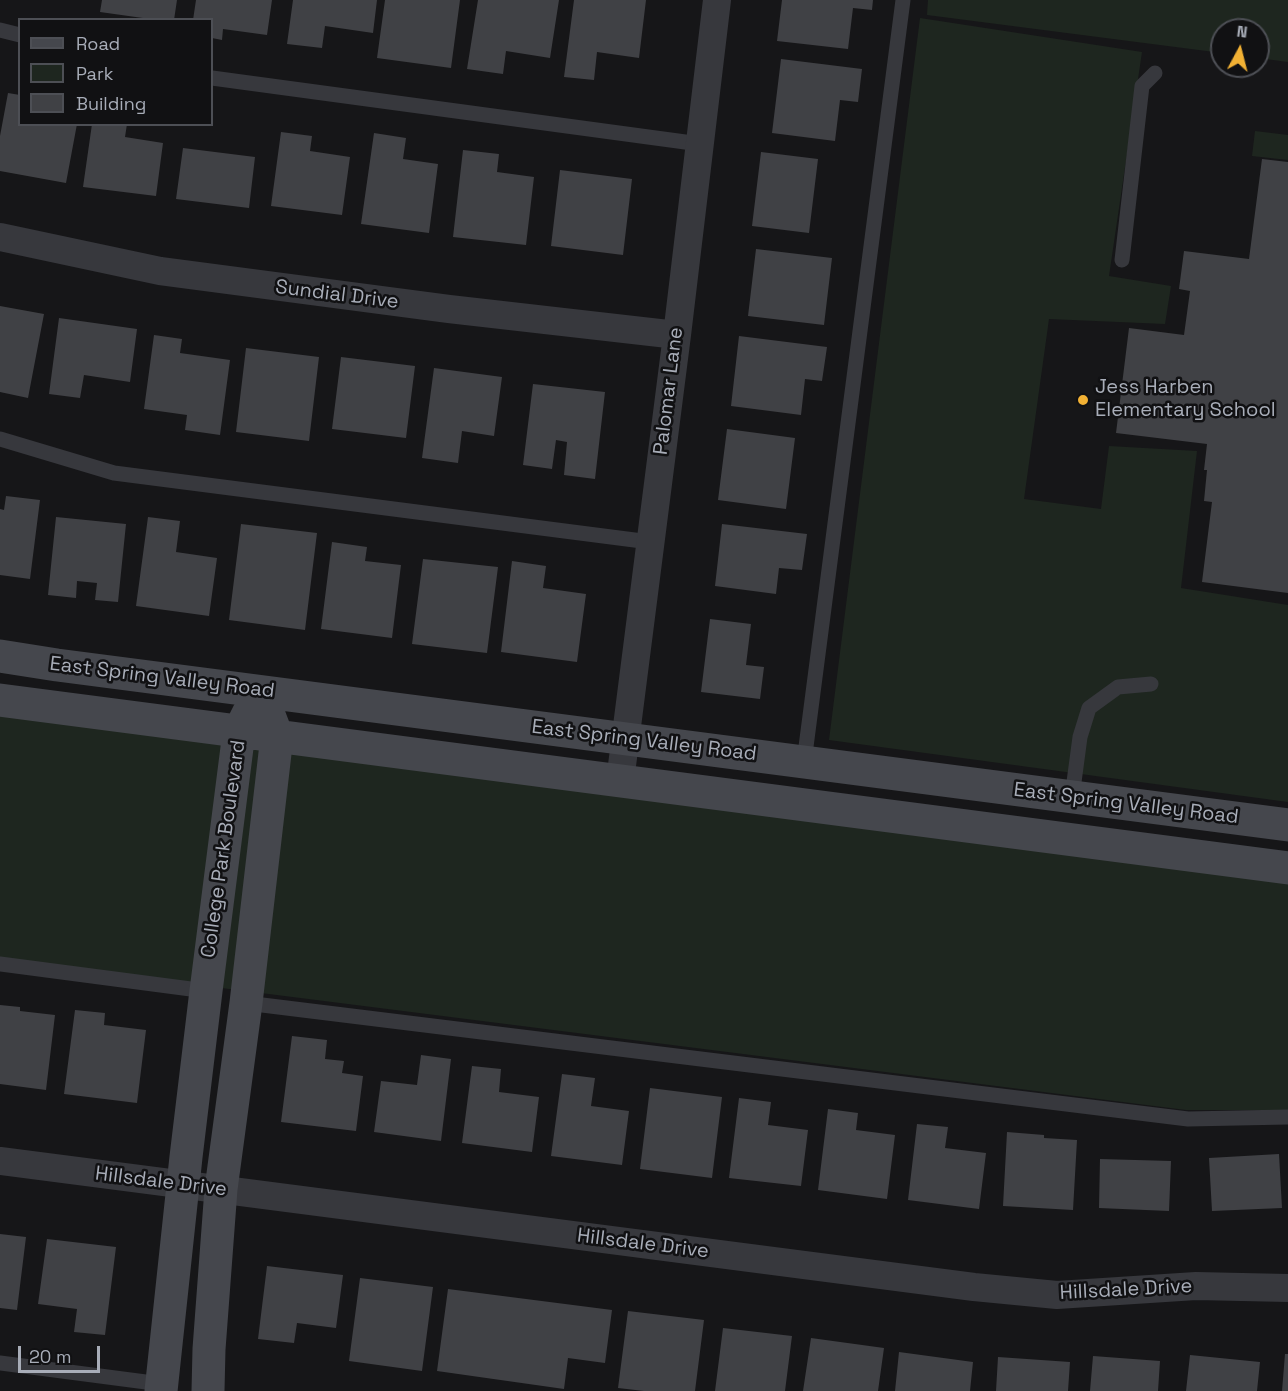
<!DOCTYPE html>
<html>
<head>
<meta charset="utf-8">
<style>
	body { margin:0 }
	#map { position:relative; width:1288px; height:1391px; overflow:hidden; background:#161618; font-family:"Space Grotesk",sans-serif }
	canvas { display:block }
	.legend { position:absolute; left:18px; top:18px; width:195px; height:108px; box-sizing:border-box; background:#111113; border:2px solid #4d4f55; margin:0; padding:8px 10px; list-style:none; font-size:18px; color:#a8adb8 }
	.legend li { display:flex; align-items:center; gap:12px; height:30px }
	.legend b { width:30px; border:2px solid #4d4f55 }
	.north { position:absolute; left:1210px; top:18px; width:60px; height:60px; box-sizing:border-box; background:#111113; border:2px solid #4d4f55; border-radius:50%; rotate:7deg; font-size:16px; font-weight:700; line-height:24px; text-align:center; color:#a8adb8 }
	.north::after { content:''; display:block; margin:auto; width:21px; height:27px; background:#f2b134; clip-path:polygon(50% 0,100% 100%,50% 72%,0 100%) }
	.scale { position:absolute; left:18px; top:1346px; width:82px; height:27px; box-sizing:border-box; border:3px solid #a8adb8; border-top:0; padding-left:8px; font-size:18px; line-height:21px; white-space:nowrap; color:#a8adb8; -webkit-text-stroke:4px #111113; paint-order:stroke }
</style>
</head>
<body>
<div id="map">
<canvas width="1288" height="1391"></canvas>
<ul class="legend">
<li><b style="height:8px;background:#45474d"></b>Road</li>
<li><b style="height:16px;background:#1e261f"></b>Park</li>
<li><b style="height:16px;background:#404145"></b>Building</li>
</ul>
<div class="north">N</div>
<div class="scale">20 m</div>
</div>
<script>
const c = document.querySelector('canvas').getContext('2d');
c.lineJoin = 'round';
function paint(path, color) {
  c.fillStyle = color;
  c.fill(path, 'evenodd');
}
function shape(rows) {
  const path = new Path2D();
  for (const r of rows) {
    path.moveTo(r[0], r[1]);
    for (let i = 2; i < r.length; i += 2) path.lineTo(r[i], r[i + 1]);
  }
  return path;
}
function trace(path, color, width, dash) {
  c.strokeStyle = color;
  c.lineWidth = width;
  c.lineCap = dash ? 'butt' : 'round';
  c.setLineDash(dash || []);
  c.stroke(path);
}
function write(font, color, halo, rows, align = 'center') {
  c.font = font + ' "Space Grotesk",sans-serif';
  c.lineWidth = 5;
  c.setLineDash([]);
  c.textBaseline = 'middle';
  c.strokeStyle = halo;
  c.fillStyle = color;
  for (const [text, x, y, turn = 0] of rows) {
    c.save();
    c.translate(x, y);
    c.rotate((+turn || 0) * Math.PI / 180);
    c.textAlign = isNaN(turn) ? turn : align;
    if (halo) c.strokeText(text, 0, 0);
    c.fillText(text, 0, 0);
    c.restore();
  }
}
paint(shape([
	[928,0,1288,0,1288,62,1258,58,1258,30,1222,30,1222,53,927,15],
	[920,18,1142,52,1109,276,1171,286,1165,324,1049,319,1024,499,1101,509,1109,446,1197,451,1181,588,1288,605,1288,802,829,740],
	[1255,131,1288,135,1288,160,1252,156],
	[0,715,1288,883,1288,1110,1186,1110,0,960]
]), '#1e261f');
paint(shape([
	[102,0,177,0,174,20,157,20,100,12],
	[196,0,272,0,267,35,223,29,222,40,212,38,212,20,193,20],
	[293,0,377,0,373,33,325,26,322,48,287,44],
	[385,0,460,0,451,68,377,58],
	[478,0,559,0,550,58,506,51,503,74,467,69],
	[574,0,646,0,639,58,597,52,594,80,564,77],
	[782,0,873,0,872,10,853,8,848,49,777,41],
	[781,59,862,69,858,102,840,100,835,141,772,133],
	[8,93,20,95,20,124,77,124,66,183,0,171,0,136],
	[92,124,127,124,125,137,163,143,156,196,83,187],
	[281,132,312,136,310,151,350,157,342,215,271,206],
	[374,133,406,138,403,159,438,164,429,233,361,224],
	[183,148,255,157,249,208,176,199],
	[463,150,499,154,497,172,534,177,526,245,453,237],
	[761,152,818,159,809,233,752,226],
	[1262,159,1288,162,1288,593,1202,582,1212,502,1204,501,1207,470,1204,470,1207,444,1116,433,1129,328,1184,335,1190,291,1179,289,1184,251,1249,259],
	[560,170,632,179,623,255,551,246],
	[756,249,832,258,824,325,748,316],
	[0,306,44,314,28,398,0,392],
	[59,318,137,329,130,382,84,375,80,398,49,394],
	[154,335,182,339,180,353,230,360,220,435,185,430,187,415,144,409],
	[739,336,827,347,822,381,805,379,801,415,731,406],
	[246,348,319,357,309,441,236,432],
	[341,357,415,366,406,438,332,429],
	[434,368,502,377,494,436,462,431,458,463,422,458],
	[533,384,605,392,595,479,564,475,567,442,556,440,552,469,523,465],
	[727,429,795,438,786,509,718,500],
	[6,496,40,500,30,579,0,575,0,509,4,510],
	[56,517,126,524,118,602,95,600,97,583,77,581,76,598,48,595],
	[148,517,180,521,176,552,217,558,209,616,136,606],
	[241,524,317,533,305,630,229,620],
	[722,524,807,534,802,570,779,568,776,594,715,586],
	[332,542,367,547,365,561,401,565,392,638,321,629],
	[423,559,498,567,487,653,412,644],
	[512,561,546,566,543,588,586,594,577,662,501,652],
	[710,619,751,624,746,665,764,667,760,699,701,692],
	[0,1005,20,1007,20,1011,55,1015,46,1090,0,1084],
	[75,1010,105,1013,104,1025,146,1030,137,1103,64,1094],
	[292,1036,327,1040,325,1059,344,1061,342,1073,363,1076,356,1131,281,1122],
	[421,1055,451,1059,441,1141,374,1132,381,1081,417,1085],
	[472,1066,501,1069,499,1092,539,1097,532,1152,462,1143],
	[562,1074,595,1078,591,1106,629,1111,622,1165,551,1156],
	[650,1088,722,1097,712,1178,640,1169],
	[739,1098,771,1102,768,1125,808,1130,801,1186,729,1178],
	[828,1109,858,1113,856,1130,895,1135,887,1199,818,1190],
	[917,1124,948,1127,945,1148,986,1153,979,1209,908,1200],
	[1007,1132,1044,1135,1044,1138,1077,1140,1073,1210,1003,1206],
	[1279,1154,1282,1208,1212,1211,1209,1158],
	[1100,1159,1171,1161,1169,1211,1099,1208],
	[0,1234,26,1237,17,1310,0,1308],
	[47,1239,116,1247,105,1335,74,1332,77,1309,38,1304],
	[267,1266,343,1275,336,1328,297,1323,294,1343,258,1339],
	[360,1278,433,1287,422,1371,349,1361],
	[448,1289,612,1310,605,1363,568,1358,564,1389,437,1371],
	[628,1311,704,1320,695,1391,644,1391,618,1388],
	[723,1328,792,1336,785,1391,715,1391],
	[811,1338,884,1348,878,1391,803,1391],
	[899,1352,973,1362,970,1391,895,1391],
	[1285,1354,1288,1354,1288,1391,1282,1391],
	[1190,1355,1260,1362,1257,1391,1186,1391],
	[1093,1356,1160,1361,1158,1391,1090,1391],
	[998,1357,1070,1362,1068,1391,996,1391]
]), '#404145');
trace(shape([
	[0,30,20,35],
	[212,78,700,144],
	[1122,260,1142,86,1155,73],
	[0,439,114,473,650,542],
	[804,762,903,0],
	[1072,797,1080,737,1089,708,1118,687,1151,684],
	[0,964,206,991],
	[246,1003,1188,1119,1288,1117],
	[0,1363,161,1384]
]), '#37383d', 15);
trace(shape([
	[0,237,160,271,449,309,677,335],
	[620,781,677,335,717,0],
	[0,1161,974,1287,1057,1295,1196,1286,1288,1288]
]), '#37383d', 28);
trace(shape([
	[0,656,57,665,1288,825],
	[0,700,1288,868],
	[161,1391,186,1157,206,991,239,732,249,712],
	[208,1391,209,1349,221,1189,246,1003,277,736,269,715]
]), '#45474d', 33);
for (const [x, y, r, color] of [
	[1083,400,6,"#f2b134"]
]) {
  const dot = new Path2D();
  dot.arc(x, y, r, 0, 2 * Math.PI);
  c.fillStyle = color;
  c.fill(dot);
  trace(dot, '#111113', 2);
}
write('20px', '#a8adb8', '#111113', [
	["Sundial Drive",337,295,7],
	["Palomar Lane",669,391,-83],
	["East Spring Valley Road",162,678,7],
	["East Spring Valley Road",644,741,7],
	["East Spring Valley Road",1126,804,7],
	["College Park Boulevard",224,849,-82],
	["Hillsdale Drive",161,1182,7],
	["Hillsdale Drive",643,1244,7],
	["Hillsdale Drive",1126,1290,-3]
]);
write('20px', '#a8adb8', '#111113', [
	["Jess Harben",1095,388],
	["Elementary School",1095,411]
], 'left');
</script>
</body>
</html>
